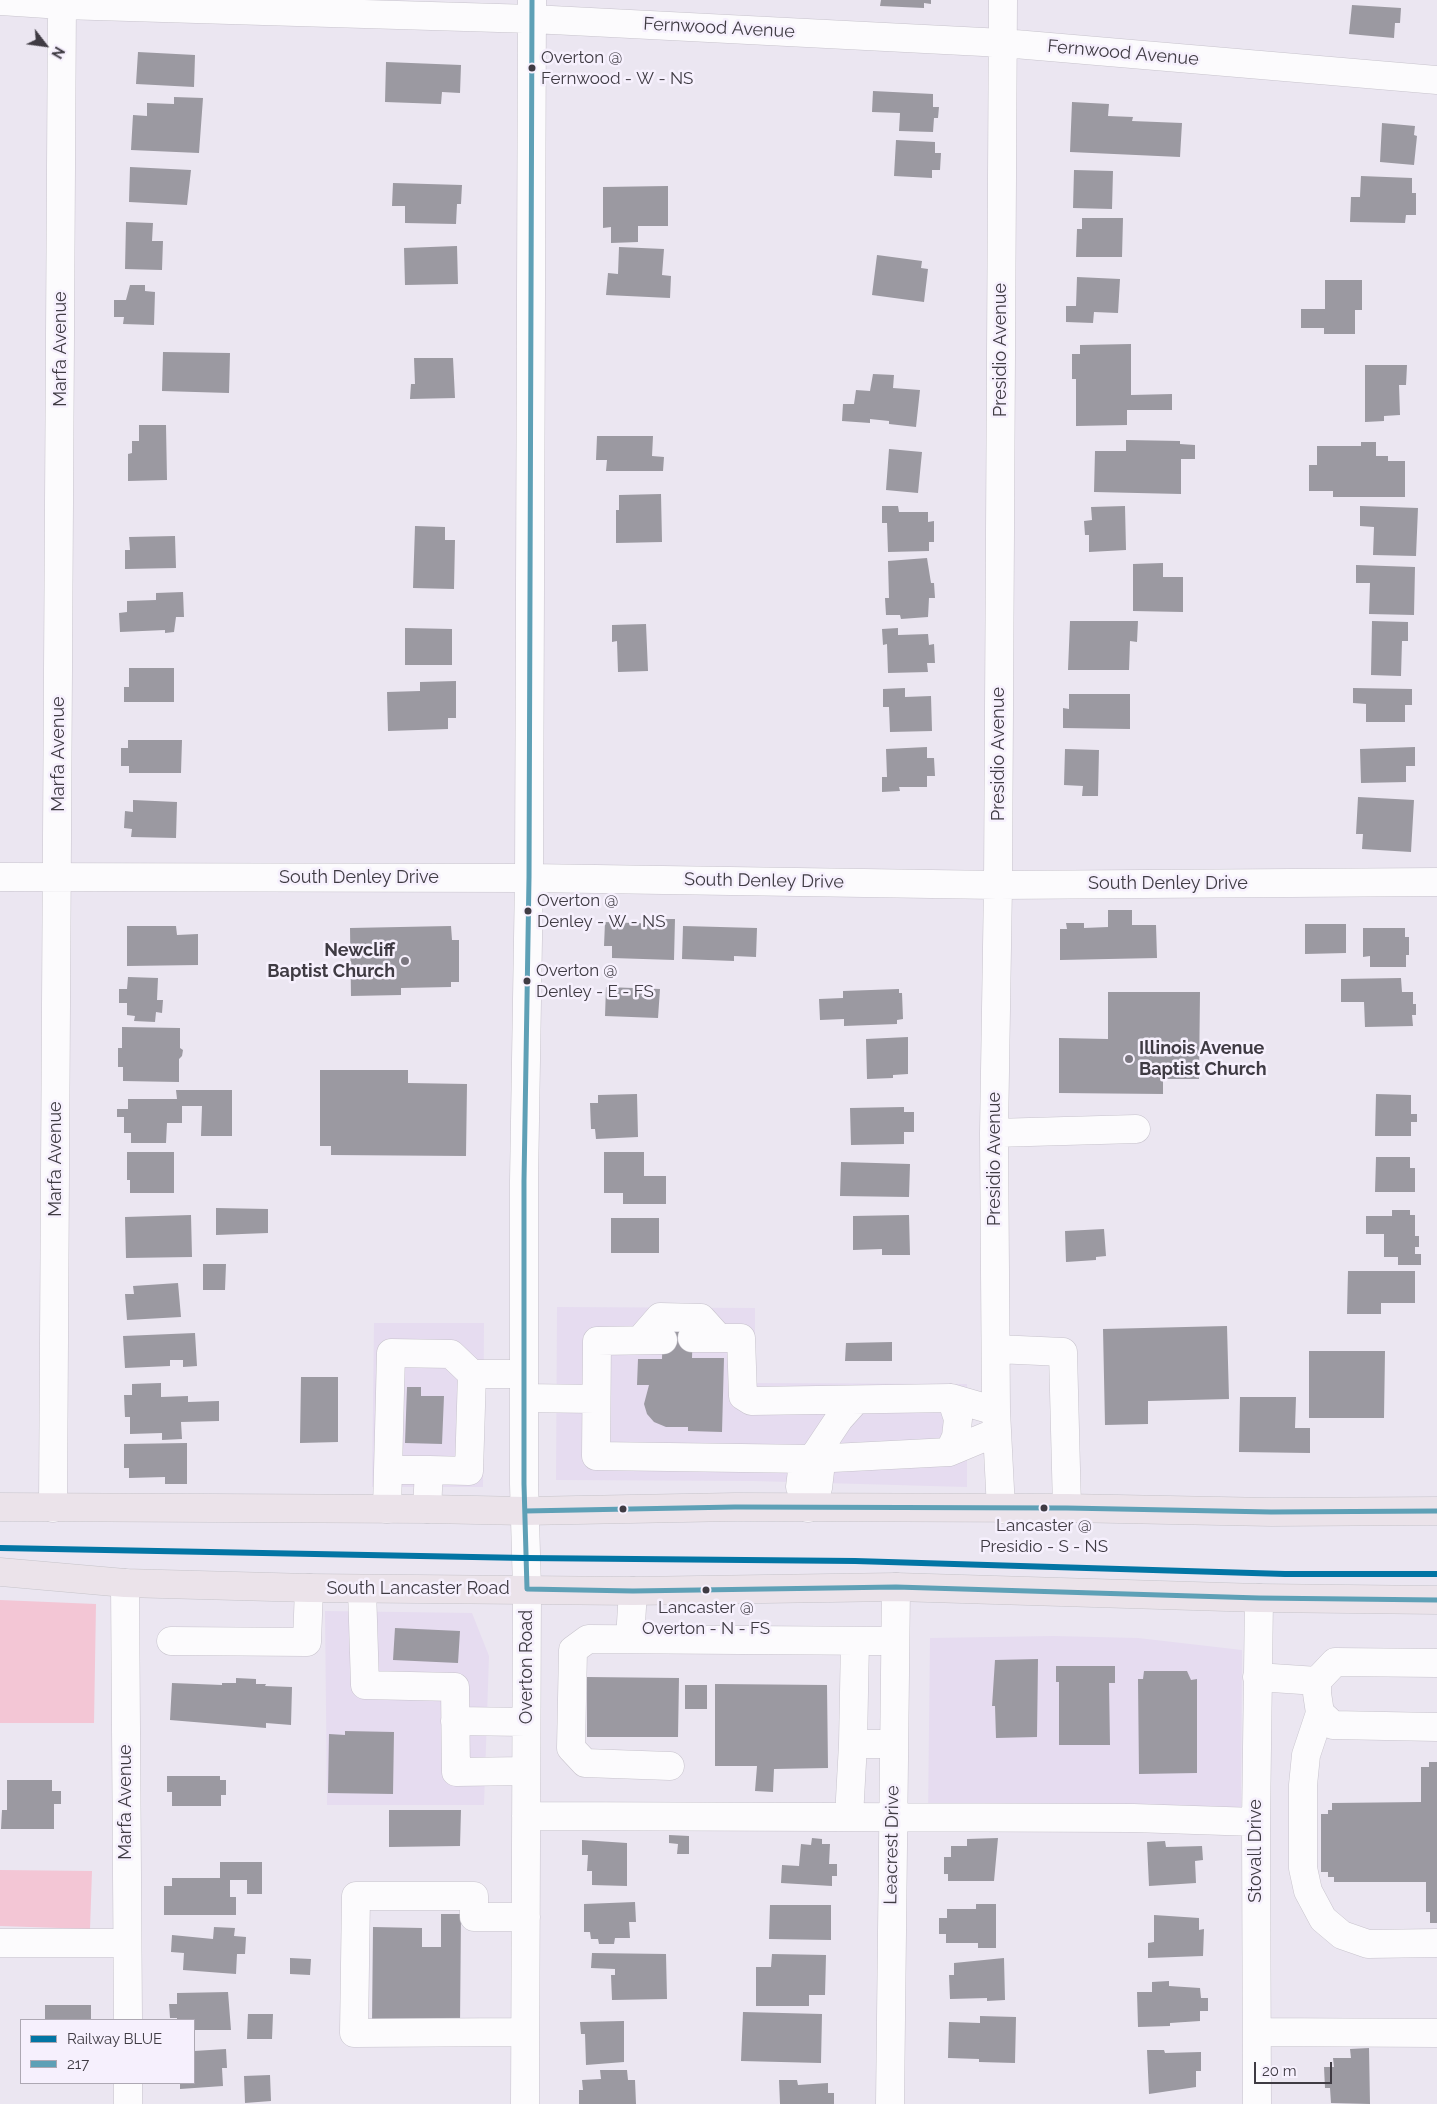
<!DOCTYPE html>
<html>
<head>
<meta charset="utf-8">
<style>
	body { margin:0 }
	#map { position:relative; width:1437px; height:2104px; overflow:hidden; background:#ebe6f1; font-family:Raleway,sans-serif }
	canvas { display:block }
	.legend { position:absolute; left:20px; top:2019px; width:175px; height:65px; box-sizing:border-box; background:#f6f0fd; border:1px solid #ada8b3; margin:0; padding:6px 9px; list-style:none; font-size:15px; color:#3f3b43 }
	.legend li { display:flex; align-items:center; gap:10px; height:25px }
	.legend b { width:25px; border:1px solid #ada8b3 }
	.north { position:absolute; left:20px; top:20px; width:50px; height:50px; -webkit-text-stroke:4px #f6f0fd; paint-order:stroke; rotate:120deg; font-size:14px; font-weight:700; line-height:20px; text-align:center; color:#3f3b43 }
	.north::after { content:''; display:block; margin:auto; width:18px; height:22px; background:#3f3b43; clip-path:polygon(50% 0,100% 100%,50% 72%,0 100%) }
	.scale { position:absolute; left:1254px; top:2062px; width:78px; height:22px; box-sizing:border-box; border:2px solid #3f3b43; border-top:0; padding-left:6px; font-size:15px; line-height:18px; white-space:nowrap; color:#3f3b43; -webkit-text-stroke:4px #f6f0fd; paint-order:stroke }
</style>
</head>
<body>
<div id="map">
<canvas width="1437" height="2104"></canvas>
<ul class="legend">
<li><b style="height:6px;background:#0275a4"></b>Railway BLUE</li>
<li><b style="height:6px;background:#5ea0b6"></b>217</li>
</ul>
<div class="north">N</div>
<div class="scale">20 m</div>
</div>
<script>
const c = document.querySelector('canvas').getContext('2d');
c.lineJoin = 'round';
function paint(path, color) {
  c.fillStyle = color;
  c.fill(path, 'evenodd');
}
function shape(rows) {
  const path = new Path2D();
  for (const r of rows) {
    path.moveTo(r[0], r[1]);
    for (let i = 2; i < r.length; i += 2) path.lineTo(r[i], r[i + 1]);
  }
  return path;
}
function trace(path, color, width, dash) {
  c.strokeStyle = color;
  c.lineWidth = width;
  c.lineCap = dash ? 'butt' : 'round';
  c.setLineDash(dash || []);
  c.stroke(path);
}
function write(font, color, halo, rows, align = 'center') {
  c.font = font + ' Raleway,sans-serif';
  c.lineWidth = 5;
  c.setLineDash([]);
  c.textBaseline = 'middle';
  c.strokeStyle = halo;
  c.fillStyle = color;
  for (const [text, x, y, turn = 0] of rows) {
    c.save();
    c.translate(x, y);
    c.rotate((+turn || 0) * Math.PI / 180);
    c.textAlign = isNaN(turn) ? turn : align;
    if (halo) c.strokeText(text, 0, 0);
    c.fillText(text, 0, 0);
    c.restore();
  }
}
paint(shape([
	[557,1307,755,1308,755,1383,967,1384,967,1487,753,1481,556,1480],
	[374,1323,484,1323,483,1487,372,1487],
	[325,1611,472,1613,489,1656,484,1805,327,1805],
	[1053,1636,1138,1638,1242,1650,1241,1820,928,1817,930,1638]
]), '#e6dcf0');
paint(shape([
	[0,1600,96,1604,94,1723,0,1723],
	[0,1870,92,1871,90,1929,0,1926]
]), '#f3c6d5');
paint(shape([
	[881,0,931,0,931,4,924,3,924,8,880,6],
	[1352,5,1401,8,1400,23,1395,23,1394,38,1349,34],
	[138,52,195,55,194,87,136,84],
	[386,62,461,65,460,93,442,92,441,104,385,102],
	[873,91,933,94,933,107,939,107,938,118,934,118,933,132,899,131,900,113,872,112],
	[174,97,203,98,199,153,131,150,133,115,147,116,147,103,174,104],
	[1072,102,1109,104,1108,116,1133,117,1132,121,1182,123,1180,157,1070,152],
	[1382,123,1415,126,1414,135,1417,136,1414,165,1380,162],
	[896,140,935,142,935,153,941,153,940,170,932,170,932,178,894,176],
	[130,167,191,170,187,205,129,202],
	[1074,170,1113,171,1112,209,1073,208],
	[1361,176,1412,178,1412,193,1416,193,1416,215,1406,215,1405,223,1350,222,1351,197,1360,197],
	[393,183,462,185,461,204,457,204,456,224,405,223,405,206,392,206],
	[668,186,668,226,638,226,638,242,611,243,611,227,603,228,603,187],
	[1082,218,1123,218,1122,257,1076,257,1077,229,1082,229],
	[126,222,153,223,152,241,163,241,162,270,125,269],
	[457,246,458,284,405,285,404,248],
	[619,247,664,249,662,275,671,276,670,298,606,295,608,273,618,274],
	[877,255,922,261,921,268,928,269,924,302,872,295],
	[1077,277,1120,279,1118,313,1094,312,1093,323,1066,322,1066,306,1076,306],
	[1325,280,1362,280,1362,310,1355,310,1355,334,1324,334,1324,328,1301,328,1301,309,1325,309],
	[130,285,145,285,145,291,155,292,154,325,123,324,124,317,114,317,114,300,126,300],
	[1131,344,1131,395,1172,394,1172,410,1127,410,1127,425,1076,426,1076,379,1072,379,1072,354,1080,354,1080,345],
	[163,352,230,353,229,393,162,391],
	[414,358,453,358,455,398,410,399,411,384,415,384],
	[1365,365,1407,365,1406,385,1399,385,1400,415,1384,416,1384,421,1365,422],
	[873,374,894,375,893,388,920,390,916,427,889,424,889,421,870,419,870,423,842,421,843,404,854,404,856,390,870,391],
	[139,425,166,425,167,480,128,481,128,454,132,453,132,441,139,441],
	[597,436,653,436,652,456,664,457,663,471,606,471,607,460,596,460],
	[1126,440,1180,441,1180,444,1195,445,1195,459,1181,459,1181,494,1094,492,1095,451,1126,451],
	[1361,442,1376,442,1376,456,1388,456,1388,461,1405,461,1405,497,1333,497,1333,491,1309,491,1309,465,1317,465,1317,446,1361,446],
	[889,449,922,452,918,493,886,490],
	[661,494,662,542,616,543,616,510,619,510,619,495],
	[882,506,898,506,899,512,928,512,928,522,934,521,934,542,929,542,929,551,888,552,887,523,882,523],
	[1125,506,1126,550,1089,552,1089,535,1085,535,1084,521,1092,520,1091,507],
	[1360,506,1418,508,1416,556,1373,555,1374,527,1360,526],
	[415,526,445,527,445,540,455,540,454,589,413,588],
	[175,536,176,568,125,569,125,550,130,550,129,537],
	[927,558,931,583,934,583,935,598,929,598,928,617,901,619,900,615,886,615,885,598,889,598,888,561],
	[1163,563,1163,577,1183,577,1183,612,1133,611,1133,564],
	[1356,565,1415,567,1414,615,1369,614,1370,583,1356,583],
	[183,592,184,617,176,617,174,632,165,633,165,630,120,632,119,613,127,612,127,601,156,600,156,593],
	[1070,621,1138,621,1137,642,1130,641,1129,670,1068,670],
	[1372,621,1408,622,1408,641,1402,641,1401,676,1371,675],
	[646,624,648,671,618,672,617,641,612,642,612,625],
	[405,628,452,629,452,665,405,665],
	[898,628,898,635,928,634,929,645,934,644,935,663,927,663,928,672,888,673,887,644,883,645,882,629],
	[129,668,174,668,174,702,124,702,124,687,129,687],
	[456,681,456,718,448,718,448,729,388,731,387,692,420,691,420,682],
	[905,688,905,697,931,696,932,731,890,732,889,707,883,707,883,689],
	[1353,688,1412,689,1412,705,1405,705,1405,722,1366,722,1366,704,1353,703],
	[1069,694,1130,694,1130,729,1063,728,1063,708,1069,709],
	[128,740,182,740,181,773,129,773,129,766,121,766,121,748,128,748],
	[927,747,927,758,934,758,935,776,927,776,927,787,899,787,900,791,882,792,882,777,887,777,886,749],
	[1415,747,1415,766,1406,766,1406,782,1361,783,1360,749],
	[1065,749,1099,750,1098,796,1082,796,1083,786,1064,785],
	[1358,797,1414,800,1411,852,1362,849,1363,834,1356,834],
	[133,800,177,802,176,838,131,837,132,829,124,828,125,811,133,812],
	[1108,910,1132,910,1132,925,1156,925,1157,958,1060,960,1060,929,1067,929,1066,923,1084,923,1084,928,1108,927],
	[663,919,675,919,674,960,612,958,612,946,604,946,605,922,662,924],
	[1305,924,1346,924,1346,953,1305,954],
	[127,926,176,926,177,935,198,934,198,965,127,966],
	[451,926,452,940,459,940,459,982,451,982,451,987,401,988,401,995,351,996,350,928],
	[683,926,757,928,756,957,734,956,734,961,682,959],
	[1363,928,1405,928,1405,937,1409,937,1409,955,1406,955,1406,967,1370,967,1370,956,1363,957],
	[128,977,158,978,157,1000,163,1000,162,1013,156,1012,155,1022,134,1021,135,1016,127,1015,127,1003,119,1003,119,989,127,989],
	[1401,978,1402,992,1413,992,1413,1004,1416,1004,1416,1015,1412,1015,1413,1026,1365,1027,1364,1002,1341,1002,1341,979],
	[606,987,660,989,658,1018,605,1016],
	[899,989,899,993,902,993,903,1019,897,1020,897,1024,844,1026,844,1019,820,1020,819,999,843,998,843,991],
	[1108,992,1200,992,1199,1079,1163,1079,1163,1094,1059,1093,1059,1038,1108,1039],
	[122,1027,180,1028,180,1048,183,1050,182,1056,179,1059,179,1082,123,1081,123,1067,118,1067,118,1048,122,1048],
	[908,1037,908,1074,893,1075,893,1078,867,1079,866,1039],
	[320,1070,408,1070,408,1083,467,1084,466,1156,331,1155,331,1146,320,1146],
	[176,1090,232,1090,232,1136,201,1136,202,1106,182,1106,182,1123,167,1123,166,1143,131,1143,131,1133,124,1133,124,1117,117,1117,117,1109,128,1109,128,1099,177,1099],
	[637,1094,638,1137,596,1139,595,1129,591,1129,590,1103,598,1103,598,1095],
	[1376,1094,1411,1095,1411,1114,1417,1114,1417,1122,1411,1122,1411,1136,1375,1136],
	[904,1107,904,1112,914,1112,914,1132,904,1132,904,1144,851,1145,850,1108],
	[127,1152,174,1152,174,1193,130,1193,130,1180,127,1180],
	[604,1152,644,1152,644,1176,666,1176,666,1204,623,1204,623,1193,604,1193],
	[1376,1157,1410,1157,1410,1168,1415,1168,1415,1192,1375,1192],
	[841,1162,910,1164,909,1197,840,1196],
	[216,1208,268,1209,268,1233,216,1235],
	[1392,1210,1410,1210,1410,1215,1415,1215,1415,1236,1419,1236,1419,1247,1415,1247,1415,1254,1421,1254,1421,1265,1398,1265,1398,1257,1384,1257,1384,1234,1366,1234,1366,1216,1392,1216],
	[191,1215,192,1257,126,1258,125,1217],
	[909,1215,910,1255,882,1255,882,1249,853,1250,853,1216],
	[611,1218,659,1218,659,1253,611,1253],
	[1104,1229,1106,1256,1096,1257,1096,1260,1066,1262,1065,1231],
	[203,1264,226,1264,225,1290,203,1290],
	[1348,1271,1415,1271,1415,1303,1381,1303,1381,1314,1347,1314],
	[178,1283,181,1317,127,1320,125,1294,134,1294,133,1286],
	[663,1323,693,1323,692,1358,724,1358,722,1432,688,1431,688,1427,666,1427,654,1422,647,1414,644,1404,649,1385,637,1385,638,1359,662,1359],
	[1227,1326,1229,1399,1148,1401,1148,1424,1105,1425,1103,1329],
	[195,1333,197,1366,183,1367,183,1360,170,1360,170,1366,125,1368,123,1336],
	[892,1342,892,1361,845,1361,846,1343],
	[1309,1351,1385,1351,1384,1418,1309,1418],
	[301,1377,338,1377,338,1442,300,1443],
	[161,1383,161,1397,188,1396,188,1402,219,1401,219,1421,181,1422,182,1439,162,1440,162,1433,130,1434,130,1417,125,1417,124,1395,132,1395,132,1384],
	[407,1387,421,1387,421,1396,444,1396,442,1444,405,1443],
	[1240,1397,1296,1397,1295,1428,1310,1428,1310,1453,1239,1452],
	[187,1443,187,1484,165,1484,165,1477,129,1478,129,1468,124,1468,124,1444],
	[395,1628,460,1631,458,1663,393,1660],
	[1038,1659,1037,1737,996,1738,995,1706,992,1706,995,1660],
	[1056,1666,1115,1666,1115,1683,1109,1683,1110,1745,1059,1745,1059,1682,1056,1682],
	[1144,1671,1187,1671,1191,1680,1197,1679,1197,1773,1139,1774,1138,1679,1143,1679],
	[587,1677,679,1678,678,1737,587,1737],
	[236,1678,256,1679,256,1684,266,1684,265,1686,292,1687,291,1725,266,1723,266,1728,170,1720,172,1683,222,1685,222,1683,236,1683],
	[715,1684,827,1685,828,1768,774,1769,773,1792,755,1791,757,1766,715,1766],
	[685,1685,707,1685,707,1709,685,1709],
	[345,1731,394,1732,393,1794,328,1793,329,1734,345,1735],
	[1429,1762,1437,1762,1437,1923,1430,1923,1430,1912,1426,1912,1426,1882,1334,1882,1334,1877,1328,1877,1328,1872,1321,1872,1321,1814,1328,1814,1328,1810,1332,1810,1332,1803,1421,1802,1421,1767,1429,1767],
	[167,1776,220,1776,220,1780,226,1780,226,1795,221,1795,221,1806,172,1806,172,1792,167,1792],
	[7,1780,52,1780,52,1791,61,1791,61,1804,54,1804,54,1829,1,1829,2,1810,7,1810],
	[389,1810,461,1810,460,1846,389,1847],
	[669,1835,689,1836,689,1854,677,1854,678,1844,669,1843],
	[812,1838,822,1839,822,1844,830,1844,829,1864,837,1864,837,1876,832,1876,832,1886,781,1883,782,1865,799,1866,801,1844,811,1845],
	[998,1838,994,1881,948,1881,948,1874,944,1874,944,1857,951,1857,951,1846,967,1846,967,1839],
	[582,1840,627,1843,627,1886,592,1885,592,1871,587,1871,588,1855,582,1855],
	[1165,1841,1166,1847,1202,1846,1203,1860,1195,1861,1196,1883,1149,1886,1147,1842],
	[220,1862,262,1862,262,1894,247,1894,247,1880,230,1880,230,1897,236,1897,236,1915,164,1915,164,1886,172,1886,172,1878,220,1878],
	[635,1902,636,1922,629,1922,630,1938,615,1938,614,1944,599,1944,598,1939,591,1939,590,1932,584,1932,584,1904],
	[976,1904,996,1904,996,1948,978,1948,978,1943,946,1943,946,1934,939,1934,939,1918,947,1918,947,1909,976,1909],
	[770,1905,831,1905,831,1940,769,1939],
	[441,1914,461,1914,460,2025,372,2024,373,1927,422,1928,422,1947,441,1947],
	[1154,1915,1199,1918,1199,1930,1204,1929,1203,1956,1148,1958,1148,1943,1154,1942],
	[214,1927,235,1928,234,1936,246,1937,245,1954,237,1954,236,1974,183,1970,184,1953,171,1952,172,1935,213,1939],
	[592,1953,666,1954,667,1999,612,2000,611,1975,615,1975,615,1969,591,1968],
	[772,1954,826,1955,825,1995,809,1995,809,2006,756,2006,756,1967,771,1967],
	[290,1958,311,1959,310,1975,290,1974],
	[1004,1958,1005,2000,987,2001,987,1998,950,1999,949,1975,954,1975,954,1963],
	[1169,1981,1169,1986,1200,1988,1201,1998,1208,1998,1208,2011,1200,2011,1200,2021,1170,2023,1170,2026,1138,2027,1137,1992,1152,1992,1152,1982],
	[228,1992,231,2030,194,2030,194,2020,177,2020,177,2018,170,2018,169,2004,177,2004,177,1993],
	[45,2005,91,2005,91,2020,45,2020],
	[743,2012,822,2014,821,2063,741,2061],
	[248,2014,273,2014,272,2039,247,2039],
	[980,2016,1016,2017,1015,2063,979,2062,979,2059,948,2058,949,2022,980,2023],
	[624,2021,624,2062,586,2065,585,2034,581,2034,580,2022],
	[1369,2048,1370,2104,1331,2103,1330,2088,1325,2088,1324,2067,1334,2067,1333,2058,1351,2058,1350,2049],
	[226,2049,227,2068,222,2068,223,2086,180,2089,180,2083,194,2083,194,2051],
	[1147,2050,1164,2050,1165,2053,1201,2052,1201,2071,1196,2071,1196,2087,1149,2094],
	[600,2070,627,2070,628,2080,635,2080,636,2104,579,2104,579,2090,583,2090,582,2080,601,2079],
	[270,2075,271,2101,245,2103,244,2076],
	[779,2080,797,2080,798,2085,828,2083,828,2093,834,2093,834,2104,780,2104]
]), '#9b99a1');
const minor = shape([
	[0,1,62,5,532,19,1003,43,1437,80],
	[0,877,529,878,998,885,1437,882],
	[994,1133,1136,1129],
	[692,1338,741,1338,743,1396,751,1401,951,1398,996,1411],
	[640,1340,660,1317,701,1318,719,1338],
	[663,1340,597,1341,596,1456,813,1459,949,1452,997,1432],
	[996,1349,1063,1352,1067,1508],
	[524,1398,595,1399],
	[949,1452,956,1437,958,1419,951,1398],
	[811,1461,839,1419,856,1400],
	[388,1470,429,1470,427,1509],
	[429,1470,469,1471,472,1374],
	[53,1508,62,0],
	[808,1508,808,1499,800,1487,802,1471,811,1461,820,1471,818,1488,808,1499],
	[387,1509,391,1353,451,1354,472,1374,524,1374],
	[1001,1509,996,1411,994,1133,998,885,1003,0],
	[125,1583,128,2020],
	[362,1589,365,1685,455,1687,456,1772,526,1771],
	[630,1639,633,1591],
	[171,1641,307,1642,309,1588],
	[855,1641,853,1744,893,1744],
	[1257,1677,1317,1681,1317,1693,1320,1713,1333,1725,1437,1727],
	[1317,1681,1335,1662,1437,1663],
	[1320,1713,1306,1755,1303,1785,1303,1868,1308,1891,1323,1919,1342,1935,1368,1944,1437,1943],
	[455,1721,526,1722],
	[670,1766,585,1763,571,1748,573,1650,588,1639,894,1641],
	[526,1816,1133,1818,1256,1822],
	[849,1817,853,1744],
	[0,1943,127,1943],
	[525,2032,354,2033,356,1896,474,1896,474,1917,526,1917],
	[1257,2032,1437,2033],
	[128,2083,128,2104],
	[525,2104,527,1589,524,1484,524,1181,529,878,532,0],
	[890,2104,896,1587],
	[1257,2104,1256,1822,1259,1598]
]);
const major = shape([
	[0,1507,427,1509,525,1511,735,1507,1067,1508,1271,1512,1437,1511],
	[0,1572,125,1583,309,1588,633,1591,896,1587,1259,1598,1437,1600]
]);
trace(minor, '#c7c3cc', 29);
trace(major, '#c6c4ca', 29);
trace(minor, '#fcfbfd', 28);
trace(major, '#ebe3ea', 28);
trace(shape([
	[532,0,529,878,524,1181,524,1484,527,1589,633,1591,896,1587,1259,1598,1437,1600],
	[525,1511,735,1507,1067,1508,1271,1512,1437,1511]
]), '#5ea0b6', 5);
trace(shape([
	[0,1548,525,1558,855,1561,1285,1574,1437,1574]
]), '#0275a4', 6);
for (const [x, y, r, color] of [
	[532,68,4.5,"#3f3b43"],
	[528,911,4.5,"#3f3b43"],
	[405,961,5,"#7b7780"],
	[527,981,4.5,"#3f3b43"],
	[1129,1059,5,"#7b7780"],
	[1044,1508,4.5,"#3f3b43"],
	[623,1509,4.5,"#3f3b43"],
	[706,1590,4.5,"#3f3b43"]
]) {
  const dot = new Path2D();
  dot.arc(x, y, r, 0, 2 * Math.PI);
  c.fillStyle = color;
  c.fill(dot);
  trace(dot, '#f6f0fd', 2);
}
write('17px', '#3f3b43', '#f6f0fd', [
	["Overton @",541,58],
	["Fernwood - W - NS",541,79],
	["Overton @",537,901],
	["Denley - W - NS",537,922],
	["Overton @",536,971],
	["Denley - E - FS",536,992],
	["Lancaster @",1044,1526,"center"],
	["Presidio - S - NS",1044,1547,"center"],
	["Lancaster @",706,1608,"center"],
	["Overton - N - FS",706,1629,"center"]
], 'left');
write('18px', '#3f3b43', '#f6f0fd', [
	["Fernwood Avenue",719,28,3],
	["Fernwood Avenue",1123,53,5],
	["Marfa Avenue",61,349,-90],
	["Presidio Avenue",1001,350,-90],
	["Marfa Avenue",59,754,-90],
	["Presidio Avenue",999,754,-90],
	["South Denley Drive",359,878],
	["South Denley Drive",764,881,1],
	["South Denley Drive",1168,884],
	["Marfa Avenue",56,1159,-90],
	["Presidio Avenue",995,1159,-90],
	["South Lancaster Road",418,1589],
	["Overton Road",527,1667,-90],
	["Marfa Avenue",126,1802,-90],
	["Leacrest Drive",892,1845,-89],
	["Stovall Drive",1256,1851,-90]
]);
write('bold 18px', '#3f3b43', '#f6f0fd', [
	["Newcliff",395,951],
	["Baptist Church",395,972],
	["Illinois Avenue",1139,1049,"left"],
	["Baptist Church",1139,1070,"left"]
], 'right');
</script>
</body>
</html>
